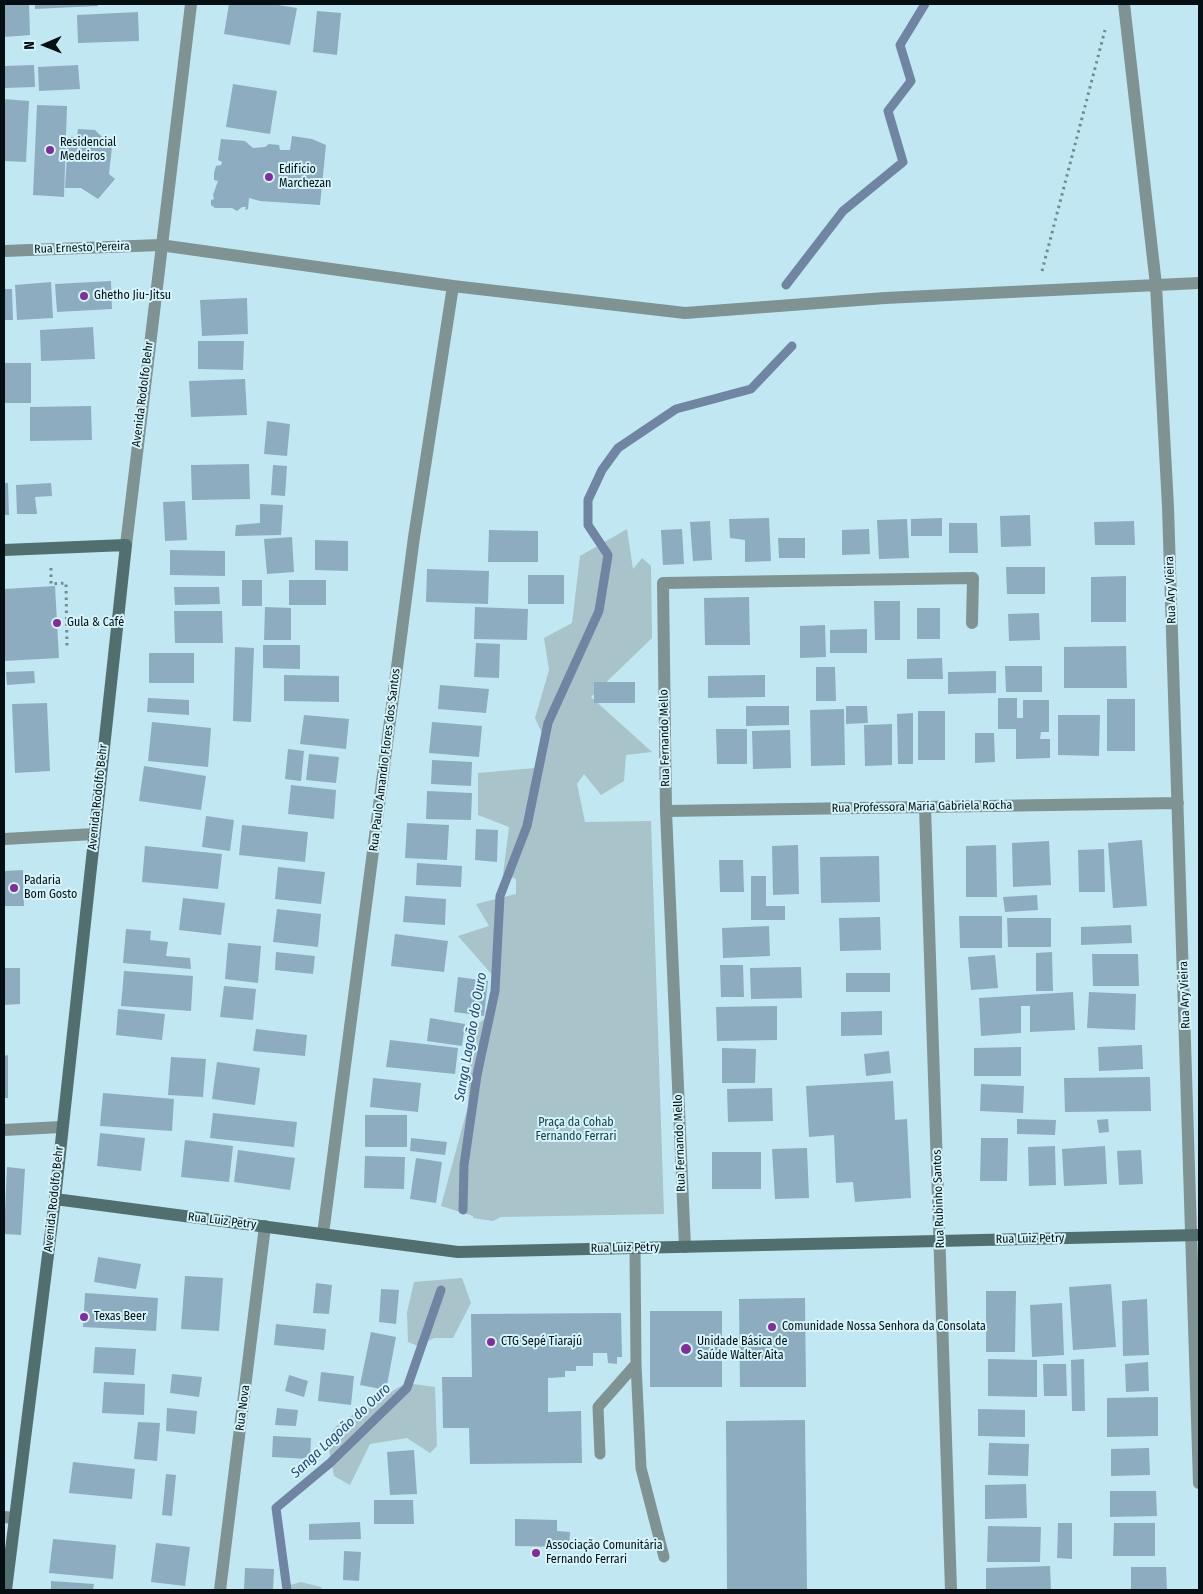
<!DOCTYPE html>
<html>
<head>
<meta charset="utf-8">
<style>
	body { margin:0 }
	#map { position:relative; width:1203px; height:1594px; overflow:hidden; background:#c1e8f2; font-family:"Fira Sans Condensed",sans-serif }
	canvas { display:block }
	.frame { position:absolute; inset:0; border:5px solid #030f12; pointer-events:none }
	.north { position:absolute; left:20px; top:20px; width:50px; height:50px; -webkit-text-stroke:4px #d5f4fc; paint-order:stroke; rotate:269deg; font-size:14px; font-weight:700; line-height:20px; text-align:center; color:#030f12 }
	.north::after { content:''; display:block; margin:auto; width:18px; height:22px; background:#030f12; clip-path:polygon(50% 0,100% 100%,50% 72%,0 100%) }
</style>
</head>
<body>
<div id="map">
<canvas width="1203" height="1594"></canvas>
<div class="frame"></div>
<div class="north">N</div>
</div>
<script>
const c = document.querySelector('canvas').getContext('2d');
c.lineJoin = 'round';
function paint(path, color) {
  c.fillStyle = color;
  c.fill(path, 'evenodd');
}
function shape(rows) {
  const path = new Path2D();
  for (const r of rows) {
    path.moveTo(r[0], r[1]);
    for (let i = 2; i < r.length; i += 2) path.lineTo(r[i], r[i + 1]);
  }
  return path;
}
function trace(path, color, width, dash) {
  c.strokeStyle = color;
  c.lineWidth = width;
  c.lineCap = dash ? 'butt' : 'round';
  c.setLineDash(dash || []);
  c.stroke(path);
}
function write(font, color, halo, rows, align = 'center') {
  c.font = font + ' "Fira Sans Condensed",sans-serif';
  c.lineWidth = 4;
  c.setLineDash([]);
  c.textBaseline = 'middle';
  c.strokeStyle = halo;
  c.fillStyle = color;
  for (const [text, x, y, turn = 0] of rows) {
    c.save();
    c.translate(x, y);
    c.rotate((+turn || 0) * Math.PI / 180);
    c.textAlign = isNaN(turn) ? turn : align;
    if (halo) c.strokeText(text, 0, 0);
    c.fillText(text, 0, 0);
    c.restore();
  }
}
paint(shape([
	[627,529,633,569,642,558,651,566,652,638,591,697,652,752,626,755,624,781,601,795,584,774,577,784,585,822,651,821,664,1214,501,1217,493,1221,473,1218,473,1216,441,1206,468,1106,470,1049,478,1050,474,1027,491,1014,494,977,458,936,489,926,476,904,516,894,516,879,503,874,509,827,478,815,478,773,535,768,546,742,535,718,549,670,544,638,572,623,580,556],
	[462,1278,471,1303,453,1338,434,1338,418,1346,408,1342,407,1312,414,1282],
	[406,1383,435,1387,437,1446,430,1453,407,1438,370,1444,350,1485,334,1476,327,1438,339,1423],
	[301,1582,321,1587,322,1590,282,1590,283,1587]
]), '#a8c3ca');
trace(shape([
	[786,285,843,211,903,162,888,111,911,81,900,45,925,4],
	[463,1210,464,1165,477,1075,495,991,500,896,527,826,548,723,599,611,608,555,588,525,588,500,602,470,618,448,676,409,751,389,792,346],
	[287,1590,276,1508,330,1463,407,1388,441,1290]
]), '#6f85a2', 9);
paint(shape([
	[4,4,29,4,30,35,4,37],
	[35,4,98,4,98,6,35,9],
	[229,4,272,4,297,8,290,45,224,34],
	[317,11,341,13,337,55,313,52],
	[138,12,139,41,78,43,77,15],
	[34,65,35,87,4,88,4,66],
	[78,65,80,89,39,91,38,67],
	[233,84,277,91,270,134,226,127],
	[4,99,29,101,26,162,4,161],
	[37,105,67,106,64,197,33,195],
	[78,129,95,130,112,147,109,174,115,179,98,199,81,188,65,188,68,137,77,137],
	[292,136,312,139,326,145,320,205,260,201,249,198,248,209,245,210,246,207,242,207,237,211,232,208,215,208,211,205,211,200,214,199,213,195,218,181,214,180,214,173,216,166,221,165,222,162,218,160,221,139,245,141,253,148,265,147,269,144,279,145,280,150,290,150],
	[111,281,112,309,57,312,55,284],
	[51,282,53,318,17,320,15,285],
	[4,289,12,289,13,320,4,320],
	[247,298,248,334,202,336,200,300],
	[93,327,95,359,41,361,40,330],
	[198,341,244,341,243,370,198,369],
	[4,363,31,363,31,403,4,403],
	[245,379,247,415,191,417,189,381],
	[91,406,92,440,30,441,30,407],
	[267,421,290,424,287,456,264,454],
	[249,464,250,499,192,500,191,465],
	[273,465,287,466,285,496,271,495],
	[4,483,8,483,9,515,4,515],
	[51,483,52,496,35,497,37,514,17,514,16,485],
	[185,501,187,540,165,541,163,502],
	[260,504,283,505,281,535,235,536,236,525,260,523],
	[1030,515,1031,546,1001,547,1000,516],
	[769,518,771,561,745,562,745,540,730,538,729,519],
	[942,518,942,536,911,536,911,519],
	[907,519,909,558,879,559,877,520],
	[710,521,712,560,693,561,690,522],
	[1134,521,1135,545,1095,545,1094,522],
	[949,523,977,523,978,553,949,553],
	[682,529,684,564,663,565,661,530],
	[869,529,870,554,842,555,842,530],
	[489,530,538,531,538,562,488,562],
	[292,537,294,572,267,574,264,539],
	[778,538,805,538,805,558,779,558],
	[315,540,348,541,348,571,315,570],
	[170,550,225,551,225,576,170,575],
	[1006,567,1045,567,1045,594,1007,594],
	[427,569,489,571,488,604,426,602],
	[528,575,564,575,564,604,528,604],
	[1126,576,1126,622,1091,622,1091,577],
	[242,580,262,580,262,606,242,606],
	[289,580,326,580,326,605,289,605],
	[55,586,59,658,4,661,4,589],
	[174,587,219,587,220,604,175,605],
	[749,597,750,645,705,645,704,598],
	[874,601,900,601,900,640,875,640],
	[265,607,291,608,291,640,264,640],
	[475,607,528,609,527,640,474,639],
	[917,608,940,608,940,639,917,639],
	[174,611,222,611,223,643,175,643],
	[1039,613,1040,640,1009,641,1008,614],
	[825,625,826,657,800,658,800,626],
	[867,629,867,653,830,653,830,630],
	[476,643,500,644,499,678,474,677],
	[263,645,300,645,300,669,263,668],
	[1126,646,1127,688,1064,688,1064,647],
	[235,647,254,648,251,722,233,721],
	[149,653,194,653,194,683,149,683],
	[942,658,943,679,907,679,907,659],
	[1005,666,1042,666,1042,692,1006,692],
	[816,667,835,667,836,701,816,701],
	[34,671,35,683,7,685,6,672],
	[996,671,996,693,948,694,948,672],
	[284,675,339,676,339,702,284,701],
	[765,675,765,697,708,698,708,676],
	[594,682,635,682,635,703,594,703],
	[440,685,489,689,486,713,438,709],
	[148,698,189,700,189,715,147,712],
	[998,698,1017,698,1017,718,1023,718,1023,700,1049,700,1049,732,1041,732,1040,739,1050,739,1050,758,1016,759,1016,729,998,729],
	[1107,699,1135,699,1135,751,1107,751],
	[47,703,50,771,15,773,12,704],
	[746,706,789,706,789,725,746,726],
	[846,706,867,706,868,723,846,724],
	[844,709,845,765,811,766,810,710],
	[918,711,945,711,945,760,918,760],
	[913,713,913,764,898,764,897,714],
	[304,715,349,719,346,749,300,744],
	[1058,715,1100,715,1099,756,1058,755],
	[152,722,211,728,208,767,148,761],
	[432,722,482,726,479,757,429,753],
	[892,724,892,765,865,766,864,725],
	[716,729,747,729,747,764,717,764],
	[790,730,791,768,753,769,752,731],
	[975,733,994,733,995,762,975,763],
	[288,749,304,751,301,781,285,779],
	[309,754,339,757,336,783,306,780],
	[432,760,472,762,471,786,431,784],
	[144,766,206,776,201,810,139,801],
	[291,785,336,790,334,819,288,814],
	[427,791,472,793,471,820,426,819],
	[206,816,234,820,230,851,202,847],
	[407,823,449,825,447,860,405,858],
	[242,825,308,832,305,862,239,855],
	[476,829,498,830,497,862,475,860],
	[1142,840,1147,906,1113,908,1108,843],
	[1049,841,1051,885,1013,887,1012,843],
	[798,845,799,894,773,895,772,846],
	[996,845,997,897,966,897,966,846],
	[145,846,222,854,218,889,142,882],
	[1104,849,1105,892,1079,892,1078,850],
	[879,856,880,902,821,903,820,857],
	[719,860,743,860,744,892,720,892],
	[417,863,462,866,461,887,416,885],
	[278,867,325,872,321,904,275,899],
	[23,870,24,906,4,906,4,871],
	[751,876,766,876,766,906,785,906,785,920,751,920],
	[1037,895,1038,910,1005,912,1003,897],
	[405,896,446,899,445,925,403,922],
	[183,898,225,903,221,935,179,930],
	[277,909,321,914,318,947,273,942],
	[959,916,1002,916,1002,948,960,948],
	[880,917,881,950,840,951,839,918],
	[1007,918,1051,918,1051,947,1008,947],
	[1131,925,1132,943,1081,945,1081,927],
	[769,926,770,956,723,958,722,928],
	[126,929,151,931,150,940,168,942,166,956,190,958,191,969,123,963],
	[395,934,448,941,444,972,391,966],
	[228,943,261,946,258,983,225,979],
	[276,952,315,956,313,974,275,970],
	[1052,952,1053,991,1036,991,1036,953],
	[1092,954,1138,954,1139,986,1093,986],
	[995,955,998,988,971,990,968,957],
	[720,965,743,965,744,997,721,997],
	[801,967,802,998,751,999,750,968],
	[4,968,20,968,20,1004,4,1005],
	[124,971,193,976,191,1011,121,1006],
	[846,973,890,973,890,992,846,992],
	[458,977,488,981,484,1016,454,1012],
	[224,986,256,989,253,1020,220,1017],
	[1073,992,1075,1030,1030,1032,1030,1006,1021,1006,1021,1033,981,1036,979,998],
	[1089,992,1136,994,1135,1030,1087,1028],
	[777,1006,777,1040,717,1041,716,1007],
	[118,1009,165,1014,162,1040,116,1035],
	[882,1011,882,1035,841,1036,841,1012],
	[430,1018,465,1024,462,1046,427,1041],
	[256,1029,307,1035,305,1056,253,1051],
	[390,1040,458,1048,455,1074,386,1067],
	[1142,1045,1143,1069,1099,1071,1098,1047],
	[1021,1047,1021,1076,974,1076,974,1048],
	[722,1048,756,1049,755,1083,722,1083],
	[889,1051,891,1073,866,1076,864,1054],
	[8,1055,8,1098,4,1098,4,1056],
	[171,1057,206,1059,203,1097,168,1095],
	[217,1062,260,1068,255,1105,212,1099],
	[1150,1077,1151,1111,1065,1112,1064,1078],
	[373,1078,421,1083,418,1112,370,1107],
	[893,1081,895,1120,907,1119,911,1198,855,1202,853,1182,836,1183,834,1135,809,1137,806,1086],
	[981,1084,1024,1086,1023,1113,980,1111],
	[772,1088,773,1121,728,1122,727,1089],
	[103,1093,174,1099,172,1131,100,1126],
	[213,1113,297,1122,294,1147,210,1138],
	[365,1115,407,1115,407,1147,365,1147],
	[1017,1119,1056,1120,1055,1135,1017,1134],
	[1108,1119,1109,1132,1099,1133,1097,1120],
	[100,1133,145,1138,141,1171,97,1166],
	[411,1138,447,1142,445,1155,410,1151],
	[981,1138,1008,1138,1007,1181,980,1181],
	[185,1140,233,1146,229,1182,181,1177],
	[1055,1146,1056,1185,1029,1186,1028,1147],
	[1105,1146,1107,1184,1064,1186,1062,1149],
	[807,1148,809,1198,775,1199,772,1149],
	[238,1150,295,1158,290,1190,234,1182],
	[1141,1150,1143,1184,1119,1185,1117,1151],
	[712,1152,761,1152,761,1189,712,1189],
	[365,1156,405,1157,404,1189,364,1188],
	[416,1158,442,1162,436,1203,410,1199],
	[7,1167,25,1169,21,1235,4,1234],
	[98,1257,141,1264,136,1289,94,1282],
	[185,1276,223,1278,219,1331,181,1329],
	[316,1283,332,1285,329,1314,313,1313],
	[1111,1284,1116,1347,1073,1350,1069,1287],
	[381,1289,399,1290,396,1324,379,1322],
	[986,1291,1016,1291,1015,1352,986,1352],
	[85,1293,158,1298,156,1331,83,1327],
	[805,1298,806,1387,740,1387,739,1299],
	[1147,1299,1149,1355,1123,1356,1122,1301],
	[1062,1303,1064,1355,1032,1357,1030,1305],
	[650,1311,722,1311,722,1387,650,1387],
	[621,1313,622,1357,617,1357,617,1364,608,1363,607,1353,593,1353,593,1366,576,1366,576,1371,565,1371,565,1377,548,1378,548,1412,581,1411,582,1463,470,1464,469,1428,443,1428,442,1377,472,1377,471,1314],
	[276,1324,326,1329,324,1350,274,1345],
	[371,1332,396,1337,386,1390,360,1385],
	[95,1347,136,1349,134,1375,93,1373],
	[988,1359,1037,1360,1037,1397,988,1396],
	[1084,1359,1085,1411,1072,1411,1071,1360],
	[1148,1362,1149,1391,1126,1392,1125,1364],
	[1043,1364,1066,1364,1067,1396,1044,1396],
	[321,1372,354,1376,351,1405,318,1401],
	[172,1374,202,1377,199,1397,170,1393],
	[289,1375,308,1381,304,1397,285,1391],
	[104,1382,145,1384,144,1415,102,1413],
	[1158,1397,1158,1436,1107,1437,1107,1398],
	[167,1408,197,1411,195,1434,166,1431],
	[277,1408,298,1410,296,1426,275,1425],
	[978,1409,1025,1410,1025,1437,978,1436],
	[805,1420,807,1590,727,1590,726,1421],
	[138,1422,160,1423,157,1461,134,1459],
	[273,1436,311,1438,310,1459,272,1457],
	[989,1443,1029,1444,1028,1476,988,1475],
	[1149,1448,1150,1475,1111,1476,1111,1449],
	[414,1450,417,1494,390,1495,387,1452],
	[73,1462,135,1469,132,1499,69,1493],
	[166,1474,176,1475,172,1516,162,1515],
	[1026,1484,1027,1518,985,1519,985,1485],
	[1110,1491,1156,1491,1157,1516,1110,1517],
	[374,1500,413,1500,414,1524,374,1524],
	[515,1519,557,1520,557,1531,570,1532,569,1547,515,1546],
	[360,1522,361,1539,309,1540,309,1524],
	[1058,1523,1072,1523,1072,1559,1057,1558],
	[1114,1523,1155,1523,1155,1556,1113,1556],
	[988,1526,1041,1527,1040,1562,987,1562],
	[53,1539,116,1545,113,1579,49,1573],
	[156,1543,190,1547,185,1586,151,1582],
	[344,1551,361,1552,359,1581,343,1580],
	[1050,1566,1051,1590,986,1590,986,1568],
	[1131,1567,1166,1567,1167,1590,1131,1590],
	[245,1568,274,1569,273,1590,244,1590],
	[51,1581,94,1584,93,1590,51,1590]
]), '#8eacbf');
trace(shape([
	[1042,271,1105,30],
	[51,568,51,584,66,583,67,649],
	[67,621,79,621]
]), '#708c93', 3, [2.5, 4]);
trace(shape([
	[635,1248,636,1364,641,1468,664,1557],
	[600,1454,598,1407,636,1364]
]), '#7f9393', 11);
trace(shape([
	[1124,4,1156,285,1168,507,1199,1483],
	[4,251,160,245,453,286,685,313,885,298,1199,283],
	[126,545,191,4],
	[925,807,951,1590],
	[666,811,1178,803],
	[4,839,94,834],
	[4,1130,61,1127],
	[323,1234,414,537,453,286],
	[685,1247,666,811,663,583,973,578,972,623],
	[4,1517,15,1518],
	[220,1590,265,1226]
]), '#7f9393', 12);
trace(shape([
	[4,550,126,545,55,1199,6,1590],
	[55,1199,458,1252,1199,1235]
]), '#516f6e', 12);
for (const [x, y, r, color] of [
	[50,150,5,"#812d9c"],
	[269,177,5,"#812d9c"],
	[84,296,5,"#812d9c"],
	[57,623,5,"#812d9c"],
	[14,888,5,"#812d9c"],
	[84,1317,5,"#812d9c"],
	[772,1327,5,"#812d9c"],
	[491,1342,5,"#812d9c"],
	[686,1349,6,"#812d9c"],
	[536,1553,5,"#812d9c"]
]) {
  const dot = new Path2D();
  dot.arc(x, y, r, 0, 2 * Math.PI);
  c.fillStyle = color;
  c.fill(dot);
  trace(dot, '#d5f4fc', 2);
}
write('12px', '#030f12', '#d5f4fc', [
	["Residencial",60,143],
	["Medeiros",60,157],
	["Edifício",279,170],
	["Marchezan",279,184],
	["Ghetho Jiu-Jitsu",94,296],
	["Gula & Café",67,623],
	["Padaria",24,881],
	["Bom Gosto",24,895],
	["Texas Beer",94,1317],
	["Comunidade Nossa Senhora da Consolata",782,1327],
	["CTG Sepé Tiarajú",501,1342],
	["Unidade Básica de",697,1342],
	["Saúde Walter Aita",697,1356],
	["Associação Comunitária",546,1546],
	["Fernando Ferrari",546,1560]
], 'left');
write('12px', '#030f12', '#d5f4fc', [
	["Rua Ernesto Pereira",82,248,-2],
	["Avenida Rodolfo Behr",143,394,-83],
	["Rua Ary Vieira",1171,590,-92],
	["Rua Fernando Mello",665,738,-91],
	["Rua Paulo Amandio Flores dos Santos",385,760,-83],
	["Avenida Rodolfo Behr",98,797,-84],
	["Rua Professora Maria Gabriela Rocha",922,807,-1],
	["Rua Ary Vieira",1185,995,-92],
	["Rua Fernando Mello",680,1143,-92],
	["Avenida Rodolfo Behr",54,1199,-84],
	["Rua Rubinho Santos",939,1199,-92],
	["Rua Luiz Petry",222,1221,7],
	["Rua Luiz Petry",1030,1239,-1],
	["Rua Luiz Petry",625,1248,-1],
	["Rua Nova",243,1408,-83]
]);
write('12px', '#164049', '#d5f4fc', [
	["Praça da Cohab",576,1123],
	["Fernando Ferrari",576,1137]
]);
write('italic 14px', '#284771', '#d5f4fc', [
	["Sanga Lagoão do Ouro",471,1037,-80],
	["Sanga Lagoão do Ouro",341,1431,-43]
]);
</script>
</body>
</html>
